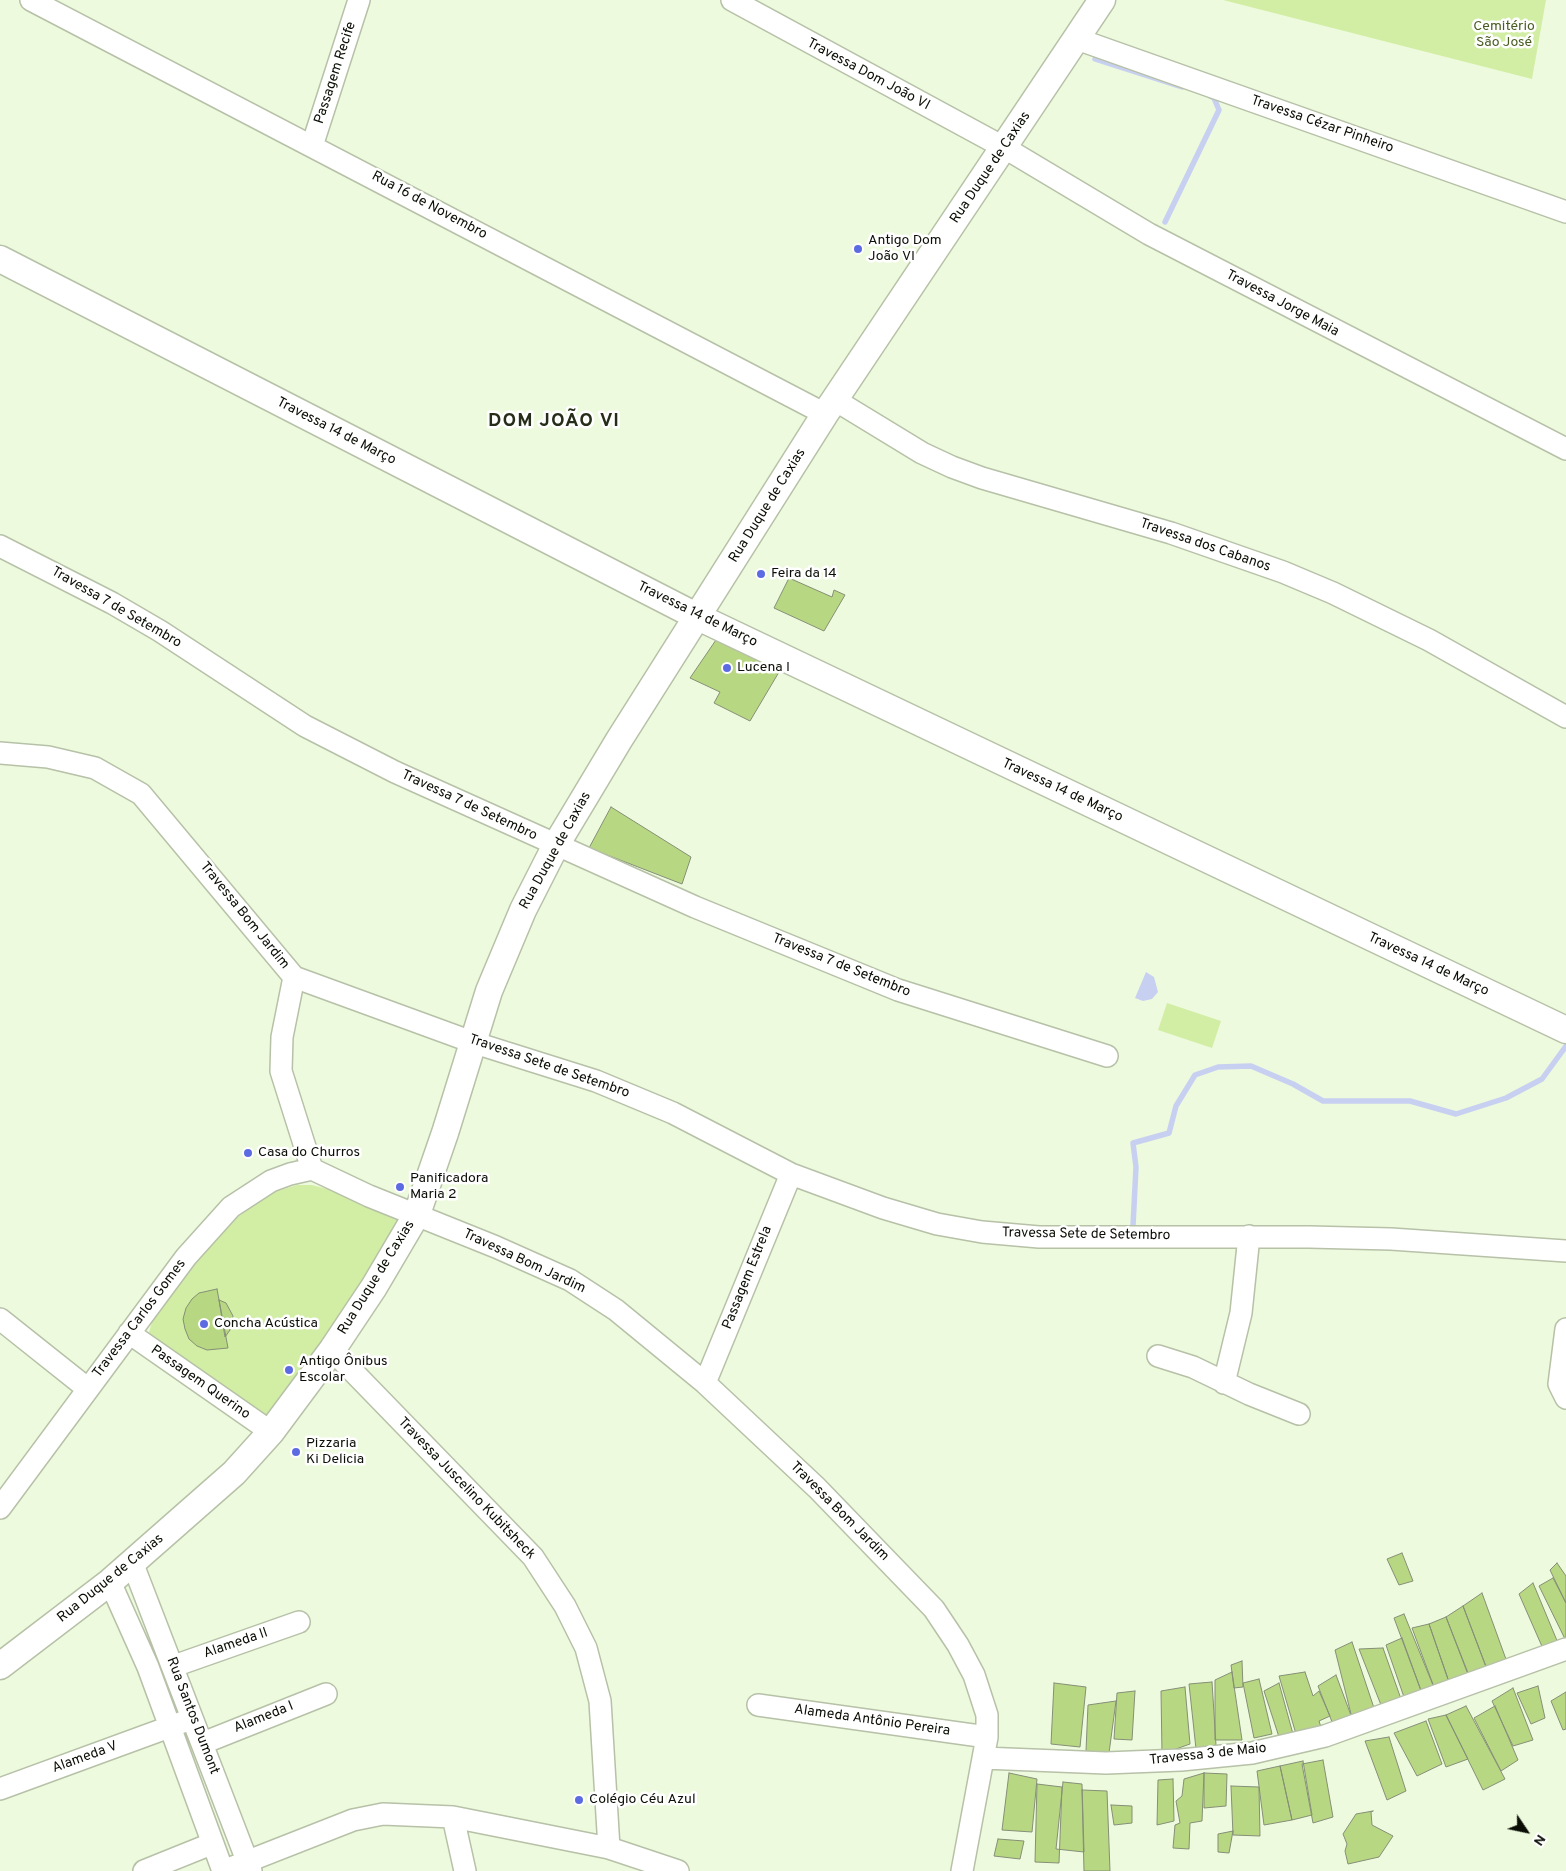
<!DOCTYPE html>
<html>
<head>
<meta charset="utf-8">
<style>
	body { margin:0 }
	#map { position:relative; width:1566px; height:1871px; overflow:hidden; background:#eefade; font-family:Overpass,sans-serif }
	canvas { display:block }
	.north { position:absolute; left:1501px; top:1806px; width:50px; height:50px; -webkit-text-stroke:4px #fff; paint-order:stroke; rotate:124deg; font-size:14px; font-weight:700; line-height:20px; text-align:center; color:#0a0e05 }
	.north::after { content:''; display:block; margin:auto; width:18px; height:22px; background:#0a0e05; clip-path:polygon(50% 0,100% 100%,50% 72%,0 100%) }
</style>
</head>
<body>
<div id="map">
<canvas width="1566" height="1871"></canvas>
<div class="north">N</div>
</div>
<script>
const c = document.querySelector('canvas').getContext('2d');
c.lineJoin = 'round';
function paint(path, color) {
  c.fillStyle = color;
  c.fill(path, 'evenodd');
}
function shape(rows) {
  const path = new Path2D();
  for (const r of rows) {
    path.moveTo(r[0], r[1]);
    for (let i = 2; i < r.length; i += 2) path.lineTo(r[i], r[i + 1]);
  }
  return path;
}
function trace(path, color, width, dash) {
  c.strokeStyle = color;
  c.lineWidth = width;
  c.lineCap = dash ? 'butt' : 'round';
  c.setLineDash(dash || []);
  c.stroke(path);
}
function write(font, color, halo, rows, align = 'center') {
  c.font = font + ' Overpass,sans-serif';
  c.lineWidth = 5;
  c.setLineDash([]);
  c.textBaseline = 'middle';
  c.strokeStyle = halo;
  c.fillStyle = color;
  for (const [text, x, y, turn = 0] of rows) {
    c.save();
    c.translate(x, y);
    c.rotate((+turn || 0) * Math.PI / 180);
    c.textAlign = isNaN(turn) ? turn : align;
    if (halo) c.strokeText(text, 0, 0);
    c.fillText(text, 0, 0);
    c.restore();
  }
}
paint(shape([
	[1223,0,1546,0,1532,79],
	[1167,1003,1221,1021,1212,1048,1158,1030],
	[297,1185,312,1185,327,1189,398,1219,382,1259,268,1416,152,1338,149,1332,153,1319,206,1250,230,1223,268,1194]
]), '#d2eea5');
paint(shape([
	[1146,972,1154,977,1158,992,1152,999,1143,1001,1135,998]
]), '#c8d0f1');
trace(shape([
	[1095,59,1182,87],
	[1165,222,1219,110,1214,98,1210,96],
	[1133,1226,1136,1167,1133,1143,1169,1133,1176,1106,1195,1075,1218,1067,1251,1066,1293,1084,1323,1101,1410,1101,1456,1114,1506,1098,1542,1079,1566,1046]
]), '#c8d0f1', 5.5);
const building = shape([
	[789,578,832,597,834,590,845,595,824,631,774,608,789,578],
	[718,637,782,667,750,721,714,703,720,692,690,678,718,637],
	[611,807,691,857,682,884,589,848,611,807],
	[217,1289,228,1348,207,1350,197,1346,189,1339,185,1329,183,1319,186,1308,192,1299,199,1293,217,1289],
	[219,1300,226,1303,233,1316,230,1330,225,1337,219,1300],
	[1402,1553,1413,1581,1399,1585,1387,1559,1402,1553],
	[1557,1563,1566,1576,1566,1603,1550,1570,1557,1563],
	[1553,1578,1566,1603,1566,1641,1539,1586,1553,1578],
	[1533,1583,1558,1643,1544,1651,1519,1594,1533,1583],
	[1482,1593,1507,1662,1487,1669,1463,1606,1482,1593],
	[1463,1606,1486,1667,1469,1677,1446,1617,1463,1606],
	[1404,1614,1435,1690,1423,1696,1394,1618,1404,1614],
	[1446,1617,1468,1673,1449,1682,1429,1624,1446,1617],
	[1429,1624,1449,1682,1434,1687,1412,1628,1429,1624],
	[1402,1638,1423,1696,1405,1700,1386,1645,1402,1638],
	[1352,1642,1375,1711,1352,1718,1335,1650,1352,1642],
	[1383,1648,1401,1699,1381,1705,1359,1649,1383,1648],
	[1242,1661,1243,1687,1234,1688,1231,1665,1242,1661],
	[1232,1672,1242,1740,1215,1740,1215,1680,1232,1672],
	[1305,1672,1313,1696,1319,1691,1330,1716,1319,1721,1322,1730,1296,1734,1279,1676,1305,1672],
	[1336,1675,1352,1718,1334,1727,1318,1686,1336,1675],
	[1259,1679,1272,1734,1254,1738,1243,1683,1259,1679],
	[1212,1682,1216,1745,1196,1749,1189,1684,1212,1682],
	[1054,1683,1086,1687,1080,1747,1051,1744,1054,1683],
	[1279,1683,1293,1734,1280,1740,1264,1691,1279,1683],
	[1538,1686,1545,1718,1531,1724,1517,1693,1538,1686],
	[1185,1687,1190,1744,1162,1754,1161,1691,1185,1687],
	[1513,1688,1533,1740,1513,1746,1492,1701,1513,1688],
	[1135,1691,1132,1740,1114,1739,1117,1693,1135,1691],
	[1566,1692,1566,1729,1563,1730,1551,1701,1566,1692],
	[1116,1701,1109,1753,1086,1751,1088,1705,1116,1701],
	[1466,1706,1505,1779,1483,1790,1446,1715,1466,1706],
	[1495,1706,1518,1760,1501,1771,1474,1718,1495,1706],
	[1446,1715,1468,1759,1446,1767,1428,1719,1446,1715],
	[1426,1721,1442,1764,1417,1776,1394,1733,1426,1721],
	[1389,1737,1406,1791,1387,1800,1365,1741,1389,1737],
	[1323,1760,1333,1817,1313,1823,1302,1764,1323,1760],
	[1303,1761,1312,1815,1292,1820,1280,1766,1303,1761],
	[1280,1766,1292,1820,1264,1825,1257,1771,1280,1766],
	[1009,1773,1037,1779,1032,1832,1002,1830,1009,1773],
	[1204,1773,1227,1774,1226,1806,1204,1808,1204,1773],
	[1204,1773,1202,1821,1190,1823,1189,1849,1173,1848,1175,1825,1180,1823,1176,1801,1182,1796,1184,1779,1204,1773],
	[1173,1779,1174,1821,1157,1825,1158,1780,1173,1779],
	[1063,1782,1082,1784,1084,1852,1056,1849,1063,1782],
	[1037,1784,1062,1787,1059,1863,1035,1862,1037,1784],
	[1231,1786,1259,1787,1260,1836,1233,1835,1231,1786],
	[1082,1790,1107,1791,1110,1871,1084,1871,1082,1790],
	[1111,1805,1132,1806,1132,1823,1114,1825,1111,1805],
	[1373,1811,1371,1812,1372,1825,1393,1836,1379,1857,1348,1864,1345,1851,1347,1844,1343,1834,1356,1814,1373,1811],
	[1233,1831,1229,1853,1218,1852,1218,1834,1233,1831],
	[998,1839,1024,1841,1020,1859,994,1856,998,1839]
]);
paint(building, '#b7d782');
trace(building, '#858f76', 1);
const minor = shape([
	[31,0,825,414],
	[732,0,1005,148,1149,234,1566,449],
	[1077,39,1566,212],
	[312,146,359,0],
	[835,400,922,453,952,467,982,478,1171,533,1283,572,1333,593,1429,640,1566,717],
	[0,546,112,603,160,631,305,726,395,772,695,907,898,990,1107,1056],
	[0,753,48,757,95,768,141,794,294,977,282,1037,281,1071,312,1169,369,1196,496,1247,570,1280,616,1310,705,1383,817,1488,934,1609,958,1645,974,1675,987,1715,987,1737,962,1871],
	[294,977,472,1042,596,1081,673,1113,791,1174,883,1208,937,1224,982,1232,1039,1237,1309,1237,1391,1239,1566,1251],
	[0,1319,88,1389],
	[1566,1329,1559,1384,1566,1398],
	[129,1333,271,1432],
	[332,1350,533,1557,565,1606,586,1648,600,1701,609,1848],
	[1158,1356,1193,1367,1249,1394,1299,1414],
	[705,1383,791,1174],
	[1224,1383,1241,1313,1249,1236],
	[0,1508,186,1257,231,1207,271,1181,290,1174,312,1169],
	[132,1562,251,1871],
	[110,1582,148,1667,223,1871],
	[174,1666,299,1622],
	[758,1705,987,1737],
	[203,1743,326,1694],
	[983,1758,1106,1763,1181,1760,1252,1753,1325,1736,1566,1649],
	[0,1789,183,1722],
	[453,1817,465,1871],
	[144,1871,211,1844],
	[223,1871,353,1820,383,1814,453,1817,609,1848,678,1871]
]);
const tertiary = shape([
	[0,259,696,616,1566,1030],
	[0,1666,110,1582,234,1473,271,1432,332,1350,374,1287,417,1214,445,1133,489,991,523,910,556,845,619,740,825,414,1102,0]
]);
trace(minor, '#b6c1a7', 24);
trace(tertiary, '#b6c1a7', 29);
trace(minor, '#fff', 21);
trace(tertiary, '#fff', 26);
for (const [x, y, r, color] of [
	[858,249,5,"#5c6be2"],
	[761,574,5,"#5c6be2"],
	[727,668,5,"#5c6be2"],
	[248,1153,5,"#5c6be2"],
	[400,1187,5,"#5c6be2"],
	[204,1324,5,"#5c6be2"],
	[289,1370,5,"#5c6be2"],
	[296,1452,5,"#5c6be2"],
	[579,1800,5,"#5c6be2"]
]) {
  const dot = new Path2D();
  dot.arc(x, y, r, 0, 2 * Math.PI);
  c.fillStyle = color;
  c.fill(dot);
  trace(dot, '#fff', 2);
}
write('14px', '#495d22', '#fff', [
	["Cemitério",1504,27],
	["São José",1504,43]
]);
write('14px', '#0a0e05', '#fff', [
	["Passagem Recife",336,73,-72],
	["Travessa Dom João VI",868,75,28],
	["Travessa Cézar Pinheiro",1322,125,19],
	["Rua Duque de Caxias",991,168,-56],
	["Rua 16 de Novembro",429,206,28],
	["Travessa Jorge Maia",1282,304,28],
	["Travessa 14 de Março",336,432,27],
	["Rua Duque de Caxias",768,506,-58],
	["Travessa dos Cabanos",1205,546,19],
	["Travessa 7 de Setembro",116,608,30],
	["Travessa 14 de Março",697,615,26],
	["Travessa 14 de Março",1062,791,25],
	["Travessa 7 de Setembro",469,806,25],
	["Rua Duque de Caxias",556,851,-61],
	["Travessa Bom Jardim",244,916,51],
	["Travessa 14 de Março",1428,965,25],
	["Travessa 7 de Setembro",841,966,22],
	["Travessa Sete de Setembro",549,1067,19],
	["Travessa Sete de Setembro",1086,1235,1],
	["Travessa Bom Jardim",524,1262,25],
	["Rua Duque de Caxias",377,1278,-58],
	["Passagem Estrela",748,1278,-68],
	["Travessa Carlos Gomes",140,1319,-53],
	["Passagem Querino",200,1383,35],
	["Travessa Juscelino Kubitsheck",466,1489,46],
	["Travessa Bom Jardim",839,1512,45],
	["Rua Duque de Caxias",111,1579,-39],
	["Alameda II",236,1644,-19],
	["Rua Santos Dumont",192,1716,69],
	["Alameda I",264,1718,-22],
	["Alameda Antônio Pereira",872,1721,8],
	["Travessa 3 de Maio",1208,1755,-6],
	["Alameda V",85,1758,-20]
]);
write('14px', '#0a0e05', '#fff', [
	["Antigo Dom",868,241],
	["João VI",868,257],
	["Feira da 14",771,574],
	["Lucena I",737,668],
	["Casa do Churros",258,1153],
	["Panificadora",410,1179],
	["Maria 2",410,1195],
	["Concha Acústica",214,1324],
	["Antigo Ônibus",299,1362],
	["Escolar",299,1378],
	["Pizzaria",306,1444],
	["Ki Delicia",306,1460],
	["Colégio Céu Azul",589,1800]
], 'left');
c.letterSpacing = '1px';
write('bold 19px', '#262e19', '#fff', [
	["DOM JOÃO VI",554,422]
]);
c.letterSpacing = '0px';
</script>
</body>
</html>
